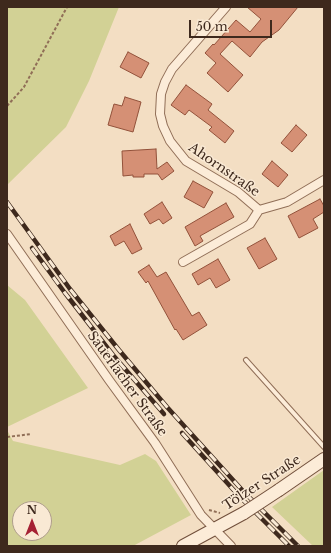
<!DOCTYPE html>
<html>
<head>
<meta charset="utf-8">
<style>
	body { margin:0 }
	#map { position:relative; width:331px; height:553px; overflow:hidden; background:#f3dec3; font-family:"Libre Baskerville",serif }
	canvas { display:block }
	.frame { position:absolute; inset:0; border:8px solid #3e291d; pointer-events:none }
	.north { position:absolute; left:12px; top:501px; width:40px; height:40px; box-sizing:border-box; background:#f9e9d4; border:1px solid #ae9c8b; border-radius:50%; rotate:0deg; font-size:11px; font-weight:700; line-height:16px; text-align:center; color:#3e291d }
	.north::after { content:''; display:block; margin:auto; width:14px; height:18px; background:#a52134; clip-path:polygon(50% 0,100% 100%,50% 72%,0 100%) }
	.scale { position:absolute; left:189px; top:20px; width:83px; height:18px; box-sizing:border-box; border:2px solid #3e291d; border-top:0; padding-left:5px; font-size:12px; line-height:14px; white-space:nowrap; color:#3e291d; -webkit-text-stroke:3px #f9e9d4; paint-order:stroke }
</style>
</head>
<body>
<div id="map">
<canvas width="331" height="553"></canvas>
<div class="frame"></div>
<div class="north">N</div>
<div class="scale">50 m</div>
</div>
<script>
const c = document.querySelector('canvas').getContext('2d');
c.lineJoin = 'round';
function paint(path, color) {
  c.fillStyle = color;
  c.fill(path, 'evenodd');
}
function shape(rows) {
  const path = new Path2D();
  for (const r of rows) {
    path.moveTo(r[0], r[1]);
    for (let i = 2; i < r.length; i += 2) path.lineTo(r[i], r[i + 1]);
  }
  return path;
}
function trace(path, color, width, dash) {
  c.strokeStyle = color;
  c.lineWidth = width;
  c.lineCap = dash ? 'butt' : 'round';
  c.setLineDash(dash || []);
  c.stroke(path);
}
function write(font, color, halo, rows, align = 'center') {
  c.font = font + ' "Libre Baskerville",serif';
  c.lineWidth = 3;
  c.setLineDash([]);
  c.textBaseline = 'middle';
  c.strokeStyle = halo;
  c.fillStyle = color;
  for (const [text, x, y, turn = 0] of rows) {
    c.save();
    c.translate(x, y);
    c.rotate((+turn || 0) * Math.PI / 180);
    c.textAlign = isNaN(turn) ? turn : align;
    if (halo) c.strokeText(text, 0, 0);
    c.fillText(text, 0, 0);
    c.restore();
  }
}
paint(shape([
	[7,7,119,7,89,81,66,127,7,185],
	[7,285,25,300,88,388,7,427],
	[7,430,13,441,120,465,145,454,156,461,191,515,133,546,7,546],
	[20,509,44,509,44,533,20,533],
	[324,470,324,546,313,546,272,507]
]), '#d2d195');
const building = shape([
	[247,7,298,7,279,30,262,42,250,57,232,41,220,54,243,75,228,92,207,73,216,63,205,53,213,44,214,45,236,20,250,32,261,19,247,7],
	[128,52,149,63,141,78,120,67,128,52],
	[186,85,212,104,208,110,234,131,225,143,209,130,212,127,189,110,185,115,171,105,186,85],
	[125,97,141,102,133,132,108,125,114,104,122,106,125,97],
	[296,125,307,135,292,152,281,143,296,125],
	[156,149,157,169,167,162,174,171,162,180,158,174,144,174,144,177,133,177,133,175,123,176,122,151,156,149],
	[272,161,288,175,278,187,262,174,272,161],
	[193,181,213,192,204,208,184,197,193,181],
	[320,199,324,206,324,212,313,219,318,228,299,238,288,216,320,199],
	[162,202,172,218,163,224,159,219,150,224,144,214,162,202],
	[226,203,234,217,200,236,203,241,195,246,185,227,226,203],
	[130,224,142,249,132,254,124,241,115,246,110,236,130,224],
	[265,238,277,259,259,269,247,248,265,238],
	[218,259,230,280,216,288,210,278,198,285,192,274,218,259],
	[149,265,157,277,166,272,192,316,199,312,207,325,183,340,176,329,175,330,148,281,146,283,138,272,149,265]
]);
paint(building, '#d59075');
trace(building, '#92513a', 1);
const service = shape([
	[246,360,324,447]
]);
const minor = shape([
	[226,7,172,69,165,82,161,94,160,114,163,126,170,141,186,161,238,192,259,210,287,202,324,180],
	[7,234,109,380,155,443,201,515,231,546],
	[183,262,250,224,259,210]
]);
const secondary = shape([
	[279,490,324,459],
	[183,546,244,513]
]);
trace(service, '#906e57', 6);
trace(minor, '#906e57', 10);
trace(secondary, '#714f3b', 14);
trace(shape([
	[7,106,24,87,67,7],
	[7,437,31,434],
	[209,510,220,513]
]), '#906e57', 2, [3, 2]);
trace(service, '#fcecd8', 4);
trace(minor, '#fcecd8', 8);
trace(secondary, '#fcecd8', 12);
const rail = shape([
	[7,202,70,289,119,350,167,407,243,491,298,546],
	[32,248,65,293,113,355,164,414],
	[182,433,239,496,289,546]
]);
trace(rail, '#3e291d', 4.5);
trace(rail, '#f9e9d4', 3, [9]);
const secondaryBridge = shape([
	[244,513,279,490]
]);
trace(secondaryBridge, '#714f3b', 14, []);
trace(secondaryBridge, '#fcecd8', 12);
write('13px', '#3e291d', '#f9e9d4', [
	["Ahornstraße",224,170,35],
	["Sauerlacher Straße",127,384,54],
	["Tölzer Straße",262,483,-33]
]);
</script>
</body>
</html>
